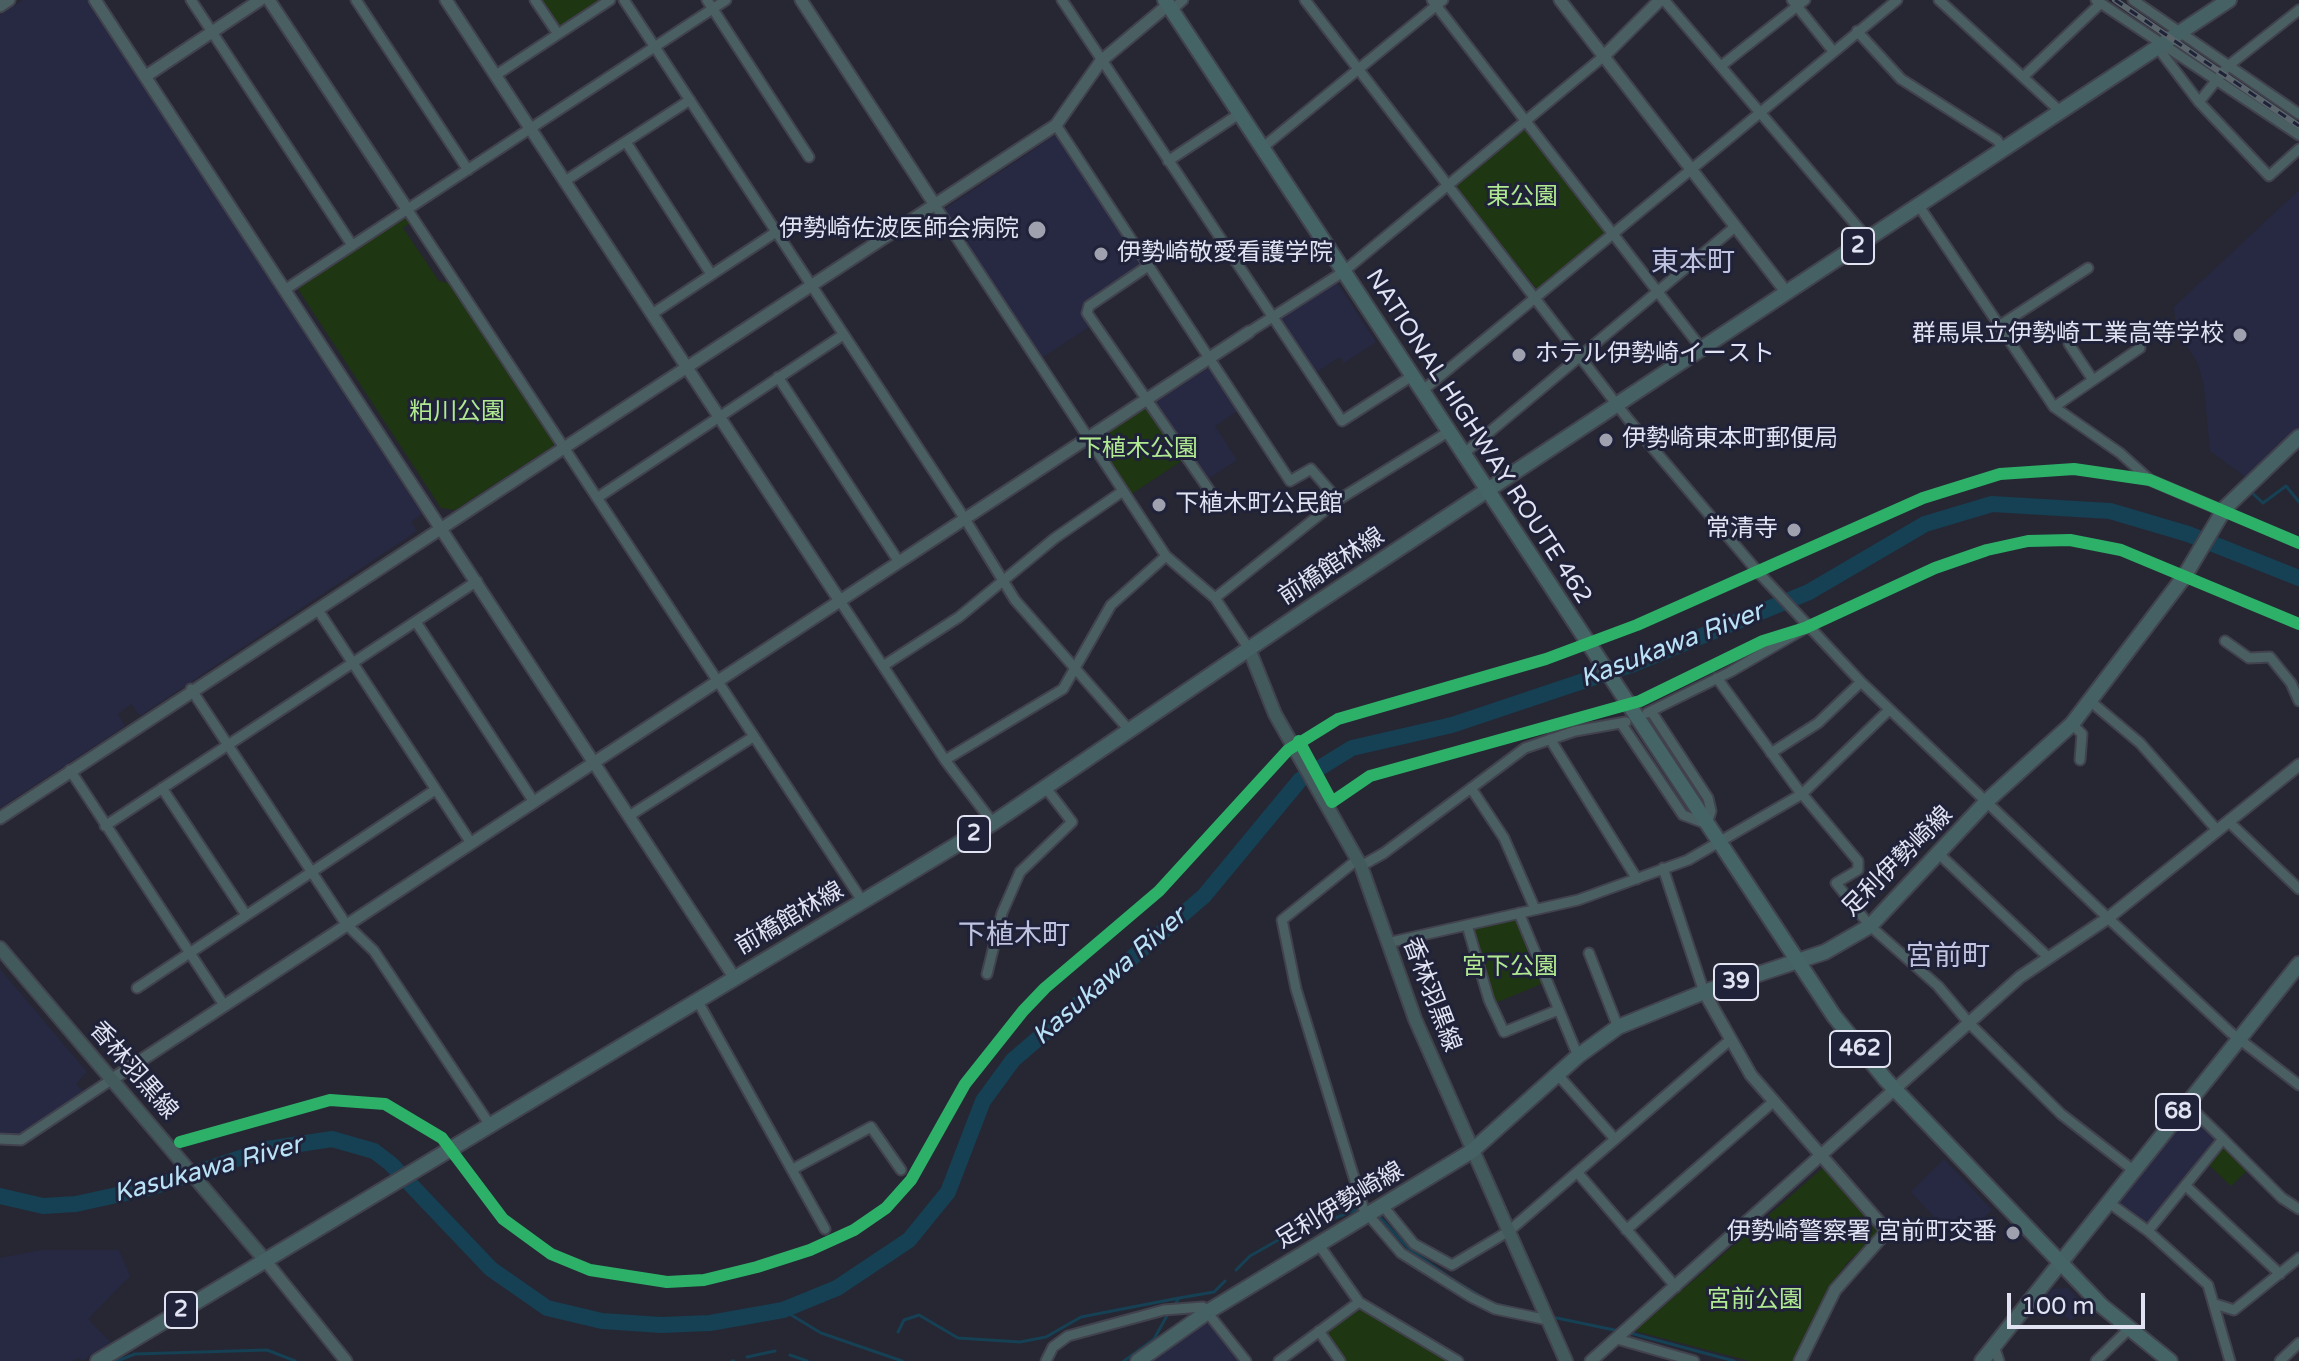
<!DOCTYPE html>
<html>
<head>
<meta charset="utf-8">
<style>
	body { margin:0 }
	#map { position:relative; width:2299px; height:1361px; overflow:hidden; background:#262733; font-family:"Varela Round",sans-serif }
	canvas { display:block }
	.scale { position:absolute; left:2007px; top:1293px; width:138px; height:36px; box-sizing:border-box; border:4px solid #e1e3f2; border-top:0; padding-left:10px; font-size:24px; line-height:28px; white-space:nowrap; color:#e1e3f2; -webkit-text-stroke:6px #202239; paint-order:stroke }
</style>
</head>
<body>
<div id="map">
<canvas width="2299" height="1361"></canvas>
<div class="scale">100 m</div>
</div>
<script>
const c = document.querySelector('canvas').getContext('2d');
c.lineJoin = 'round';
function paint(path, color) {
  c.fillStyle = color;
  c.fill(path, 'evenodd');
}
function shape(rows) {
  const path = new Path2D();
  for (const r of rows) {
    path.moveTo(r[0], r[1]);
    for (let i = 2; i < r.length; i += 2) path.lineTo(r[i], r[i + 1]);
  }
  return path;
}
function trace(path, color, width, dash) {
  c.strokeStyle = color;
  c.lineWidth = width;
  c.lineCap = dash ? 'butt' : 'round';
  c.setLineDash(dash || []);
  c.stroke(path);
}
function write(font, color, halo, rows, align = 'center') {
  c.font = font + ' "Varela Round","Noto Sans JP",sans-serif';
  c.lineWidth = 6;
  c.setLineDash([]);
  c.textBaseline = 'middle';
  c.strokeStyle = halo;
  c.fillStyle = color;
  for (const [text, x, y, turn = 0] of rows) {
    c.save();
    c.translate(x, y);
    c.rotate((+turn || 0) * Math.PI / 180);
    c.textAlign = isNaN(turn) ? turn : align;
    if (halo) c.strokeText(text, 0, 0);
    c.fillText(text, 0, 0);
    c.restore();
  }
}
paint(shape([
	[23,0,87,0,422,514,411,522,417,531,140,716,131,704,118,714,125,726,0,808,0,15],
	[1054,136,1060,137,1143,264,1086,305,1092,325,1040,359,945,213,946,208],
	[2299,190,2299,429,2247,478,2210,451,2204,386,2198,364,2176,327,2174,307],
	[1336,281,1376,342,1344,363,1340,357,1313,374,1279,322,1281,317],
	[1210,367,1239,410,1215,426,1237,460,1206,480,1154,403],
	[0,969,87,1072,76,1084,85,1093,13,1138,0,1134],
	[2189,1111,2218,1138,2147,1225,2116,1203],
	[1944,1159,1992,1210,1958,1242,1911,1192],
	[42,1250,119,1250,130,1276,88,1319,111,1343,82,1361,79,1358,72,1361,0,1361,0,1258],
	[2068,1288,2085,1306,2071,1321,2043,1300,2052,1289],
	[1205,1323,1211,1324,1238,1361,1153,1361]
]), '#272943');
paint(shape([
	[540,0,602,0,561,28],
	[1521,131,1526,131,1604,229,1603,235,1541,288,1536,288,1457,190,1457,184],
	[402,217,410,223,403,228,439,281,449,283,554,442,553,446,455,510,441,508,298,289],
	[1146,407,1183,460,1130,495,1097,440],
	[1513,920,1518,922,1544,983,1493,1004,1472,932,1475,928],
	[2222,1148,2227,1148,2248,1170,2231,1186,2208,1164],
	[1824,1167,1878,1233,1848,1262,1828,1288,1793,1361,1750,1361,1635,1331],
	[1361,1309,1445,1358,1445,1361,1345,1361,1327,1336,1328,1330]
]), '#1e3611');
trace(shape([
	[2249,490,2263,503,2286,486,2299,502],
	[1377,1214,1409,1249,1452,1279,1492,1303,1513,1308],
	[1236,1270,1250,1256,1280,1239,1369,1205,1372,1208],
	[1174,1306,1179,1298,1214,1292,1225,1281],
	[783,1310,821,1333,902,1361],
	[1552,1317,1619,1331],
	[898,1332,904,1320,919,1315,958,1338,1020,1342,1046,1337,1081,1317,1179,1298],
	[1630,1333,1734,1361],
	[790,1355,807,1361],
	[747,1357,775,1351],
	[117,1361,135,1354,267,1350,295,1361],
	[732,1361,734,1361],
	[1124,1361,1154,1339,1169,1312]
]), '#164053', 3);
trace(shape([
	[0,1196,43,1206,76,1204,153,1187,267,1149,332,1139,374,1151,391,1164,491,1269,547,1308,602,1321,661,1325,710,1323,783,1310,837,1288,909,1240,948,1192,983,1101,1013,1060,1204,896,1300,780,1352,748,1452,725,1631,665,1809,592,1925,524,1992,504,2110,511,2188,534,2299,578]
]), '#164053', 16);
const minor = shape([
	[191,0,352,245],
	[356,0,468,170],
	[535,0,558,34],
	[624,0,965,519,1015,600,1130,731],
	[707,0,809,157],
	[1062,0,1342,421,1412,376],
	[1305,0,1628,419,1758,572,1861,682,2108,918,2230,1032,2299,1085],
	[1432,0,1702,349],
	[1664,0,1868,239],
	[1792,0,1833,51],
	[1939,0,2061,112],
	[2096,0,2299,135],
	[2133,0,2299,114],
	[1171,11,1183,0],
	[1857,31,1901,79,1997,140,2004,150],
	[2158,48,2199,102,2269,176,2299,149],
	[1721,66,1805,0],
	[496,75,610,0],
	[2023,77,2101,3],
	[2199,102,2228,66,2299,10],
	[1056,125,1290,481,1311,469,1338,500],
	[626,142,711,274],
	[1262,148,1443,0],
	[1168,161,1239,114],
	[565,181,690,100],
	[935,205,1166,556,1215,598,1249,649],
	[1919,206,2054,407,2120,453,2150,480,2223,511],
	[407,209,863,902],
	[1148,266,1089,306,1087,313,1214,497],
	[286,289,726,0],
	[652,314,776,232],
	[1999,326,2088,268],
	[1249,332,1343,272,1604,56],
	[2069,344,2093,380],
	[778,377,899,562],
	[1422,391,1897,0],
	[2054,407,2140,348],
	[1462,455,1736,226],
	[597,498,843,335],
	[1215,598,1338,500,1448,432],
	[840,601,945,760,993,823],
	[318,610,471,843],
	[416,622,534,802],
	[2225,641,2249,658,2270,657,2291,683,2299,701],
	[883,666,959,617,1055,538,1123,491],
	[1717,678,1797,788,1858,861,1858,870,1836,883,1870,926,1938,986,1970,1024,2061,1114,2133,1170],
	[191,689,346,924,374,951,490,1125],
	[2090,701,2140,743,2217,830],
	[1647,713,1730,672,1809,626],
	[1621,723,1683,815,1707,824,1711,811,1708,798,1651,711],
	[2072,724,2082,734,2080,760],
	[1550,739,1637,879],
	[1771,753,1818,723,1861,682],
	[945,760,1063,689,1111,605,1166,556],
	[70,770,224,1005],
	[162,788,246,915],
	[1471,788,1504,838,1535,909],
	[629,816,753,737],
	[2228,821,2299,889],
	[105,826,477,581],
	[1939,854,2048,957],
	[1358,859,1282,920,1296,989,1364,1210,1401,1253,1471,1297,1495,1309,1548,1320],
	[1361,866,1384,853,1525,748,1575,731,1626,722],
	[1663,868,1704,992],
	[1519,913,1578,1056],
	[1467,925,1489,1000,1504,1032,1558,1010],
	[1387,943,1578,900,1688,860,1802,794,1889,710],
	[1589,953,1618,1027],
	[987,974,1002,913,1020,872,1072,822,1046,788],
	[137,988,435,790],
	[697,1000,825,1229],
	[1558,1075,1615,1139],
	[2186,1103,2223,1139],
	[0,1139,21,1140,111,1080],
	[793,1169,871,1127,901,1170],
	[1577,1172,1676,1287],
	[2186,1186,2280,1274],
	[2108,1202,2148,1231,2208,1285,2230,1361],
	[1383,1206,1414,1244,1452,1265,1509,1231,1730,1040],
	[1626,1230,1773,1102],
	[2148,1231,2223,1139,2282,1198,2299,1209],
	[1319,1245,1359,1302,1458,1361],
	[2215,1304,2234,1310,2299,1258],
	[1319,1331,1340,1361],
	[1617,1339,1694,1361],
	[1994,1346,1999,1361],
	[1046,1361,1053,1347,1068,1336,1164,1310,1203,1307,1246,1361],
	[1279,1361,1359,1302],
	[2096,1361,2128,1330],
	[2280,1361,2299,1343]
]);
const tertiary = shape([
	[95,0,734,977],
	[269,0,407,209],
	[446,0,840,601],
	[801,0,935,205],
	[1560,0,1787,293],
	[0,6,9,0],
	[1604,56,1660,0],
	[146,76,260,0],
	[0,818,1056,125,1101,61,1168,5],
	[1704,992,1751,1075,1887,1231,1835,1290,1800,1361],
	[111,1080,1249,332],
	[264,1259,346,1361],
	[1591,1361,2020,977,2108,918,2299,765]
]);
const secondary = shape([
	[1249,649,1275,714,1361,866,1415,1019,1566,1361],
	[0,948,264,1259]
]);
const primary = shape([
	[98,1361,993,823,1309,608,2229,0],
	[1138,1361,1209,1311,1472,1151,1578,1056,1618,1027,1704,992,1825,952,1870,926,1988,800,2072,724,2184,577,2225,508,2299,437],
	[1982,1361,2299,964]
]);
const trunk = shape([
	[1165,0,1834,1016,1886,1080,2102,1306,2170,1361]
]);
trace(minor, '#41424d', 13);
trace(tertiary, '#41424d', 15);
trace(secondary, '#41424d', 16);
trace(primary, '#41424d', 18);
trace(trunk, '#41424d', 18);
trace(minor, '#4a5f62', 9);
trace(tertiary, '#4a5f62', 11);
trace(secondary, '#425a5c', 12);
trace(primary, '#456163', 14);
trace(trunk, '#456466', 14);
const rail = shape([
	[2115,0,2299,126]
]);
trace(rail, '#59656a', 6);
trace(rail, '#202239', 3, [9]);
trace(shape([
	[1299,741,1332,802,1370,776,1640,701,1763,641,1805,628,1935,568,1987,550,2028,541,2070,540,2121,550,2299,624],
	[180,1142,330,1100,385,1104,442,1138,503,1219,551,1254,590,1270,667,1282,704,1280,757,1267,810,1250,854,1230,886,1208,911,1180,965,1084,1023,1011,1045,988,1159,891,1288,750,1338,719,1546,659,1637,625,1923,498,2000,474,2074,469,2150,480,2299,543]
]), '#2db169', 12);
for (const [x, y, r, color] of [
	[1037,230,10,"#a0a1af"],
	[1101,254,8,"#a0a1af"],
	[2240,335,8,"#a0a1af"],
	[1519,355,8,"#a0a1af"],
	[1606,440,8,"#a0a1af"],
	[1159,505,8,"#a0a1af"],
	[1794,530,8,"#a0a1af"],
	[2013,1233,8,"#a0a1af"]
]) {
  const dot = new Path2D();
  dot.arc(x, y, r, 0, 2 * Math.PI);
  c.fillStyle = color;
  c.fill(dot);
  trace(dot, '#202239', 3);
}
for (const [x, y, w] of [
	[1858,246,32],
	[974,834,32],
	[1736,982,44],
	[1860,1049,60],
	[2178,1112,44],
	[181,1310,32]
]) {
  const box = new Path2D();
  box.roundRect(x - w / 2, y - 18, w, 36, 6);
  c.fillStyle = '#202239';
  c.fill(box);
  trace(box, '#e1e3f2', 2);
}
write('bold 22px', '#e1e3f2', null, [
	["2",1858,246],
	["2",974,834],
	["39",1736,982],
	["462",1860,1049],
	["68",2178,1112],
	["2",181,1310]
]);
write('24px', '#b0e991', '#202239', [
	["東公園",1522,198],
	["粕川公園",457,413],
	["下植木公園",1138,450],
	["宮下公園",1510,968],
	["宮前公園",1755,1301]
]);
write('24px', '#e1e3f2', '#202239', [
	["伊勢崎佐波医師会病院",1019,230],
	["伊勢崎敬愛看護学院",1117,254,"left"],
	["群馬県立伊勢崎工業高等学校",2224,335],
	["ホテル伊勢崎イースト",1535,355,"left"],
	["伊勢崎東本町郵便局",1622,440,"left"],
	["下植木町公民館",1175,505,"left"],
	["常清寺",1778,530],
	["伊勢崎警察署 宮前町交番",1997,1233]
], 'right');
write('24px', '#e1e3f2', '#202239', [
	["NATIONAL HIGHWAY ROUTE 462",1478,437,57],
	["前橋館林線",1332,567,-33],
	["足利伊勢崎線",1898,862,-45],
	["前橋館林線",790,919,-30],
	["香林羽黒線",1431,995,69],
	["香林羽黒線",133,1071,49],
	["足利伊勢崎線",1340,1206,-31]
]);
write('italic 26px', '#b9e2f7', '#202239', [
	["Kasukawa River",1672,646,-21],
	["Kasukawa River",1110,977,-41],
	["Kasukawa River",208,1170,-15]
]);
write('28px', '#bfc3e0', '#202239', [
	["東本町",1693,264],
	["下植木町",1014,937],
	["宮前町",1948,958]
]);
</script>
</body>
</html>
